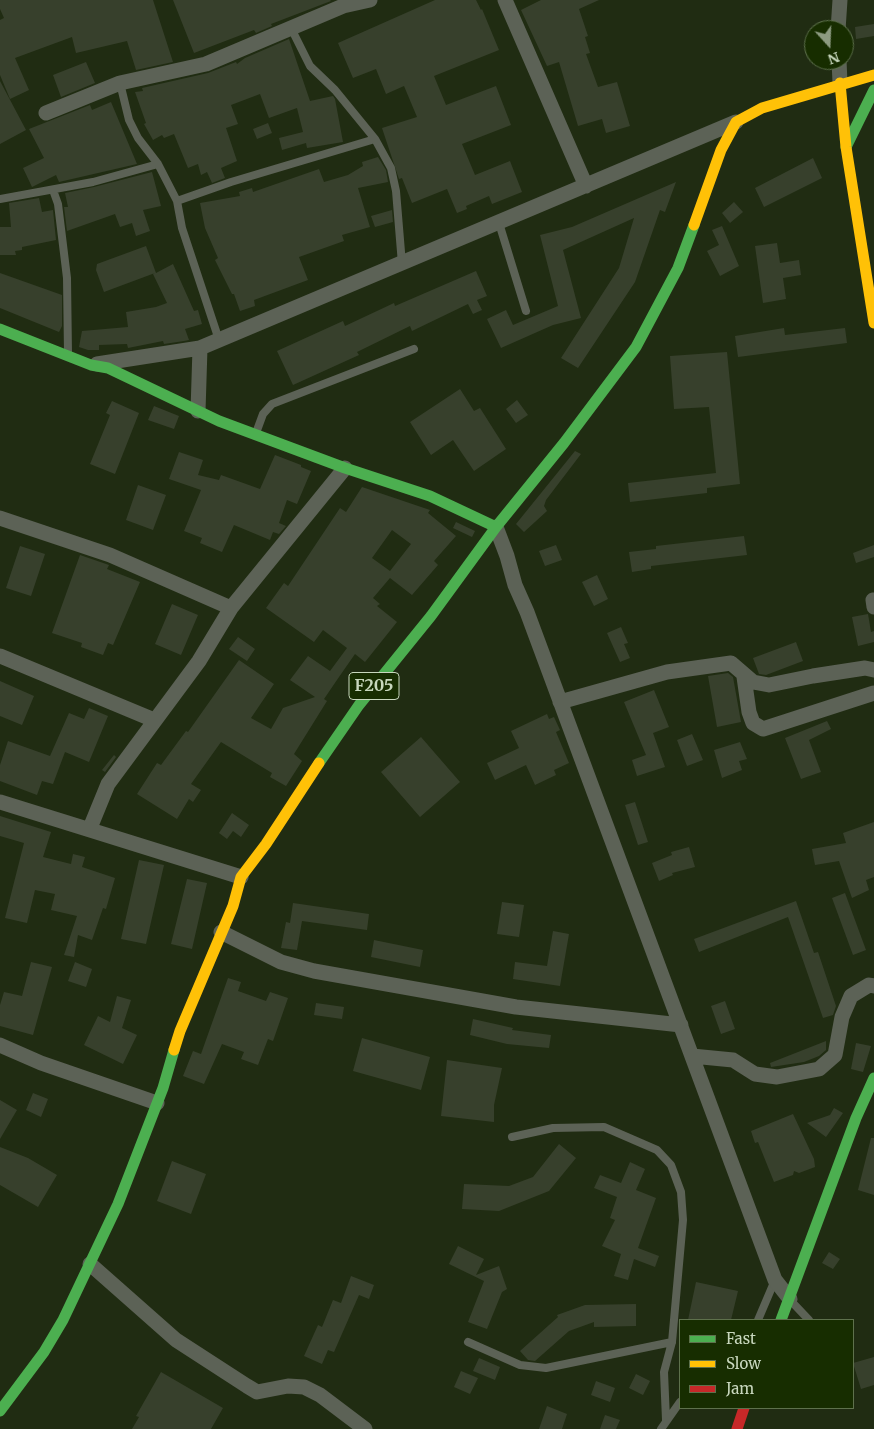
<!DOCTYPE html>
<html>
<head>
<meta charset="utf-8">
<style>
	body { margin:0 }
	#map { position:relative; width:874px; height:1429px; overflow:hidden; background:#202c12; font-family:Merriweather,serif }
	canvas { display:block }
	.legend { position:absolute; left:679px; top:1319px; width:175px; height:90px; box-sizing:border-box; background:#172d00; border:1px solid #5e714c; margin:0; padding:6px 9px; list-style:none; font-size:15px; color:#c8d7bd }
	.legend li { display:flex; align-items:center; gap:10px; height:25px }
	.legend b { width:25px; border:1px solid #5e714c }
	.north { position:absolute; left:804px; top:20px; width:50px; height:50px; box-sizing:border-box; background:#172d00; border:1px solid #5e714c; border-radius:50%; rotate:160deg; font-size:14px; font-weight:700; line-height:20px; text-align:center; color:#c8d7bd }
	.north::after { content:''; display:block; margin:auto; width:18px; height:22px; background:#8d9b81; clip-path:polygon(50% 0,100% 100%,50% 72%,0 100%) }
</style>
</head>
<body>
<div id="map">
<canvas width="874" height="1429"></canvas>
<ul class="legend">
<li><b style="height:6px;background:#4caf50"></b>Fast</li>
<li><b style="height:6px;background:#ffc107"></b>Slow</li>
<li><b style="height:6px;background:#c62828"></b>Jam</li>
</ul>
<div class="north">N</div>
</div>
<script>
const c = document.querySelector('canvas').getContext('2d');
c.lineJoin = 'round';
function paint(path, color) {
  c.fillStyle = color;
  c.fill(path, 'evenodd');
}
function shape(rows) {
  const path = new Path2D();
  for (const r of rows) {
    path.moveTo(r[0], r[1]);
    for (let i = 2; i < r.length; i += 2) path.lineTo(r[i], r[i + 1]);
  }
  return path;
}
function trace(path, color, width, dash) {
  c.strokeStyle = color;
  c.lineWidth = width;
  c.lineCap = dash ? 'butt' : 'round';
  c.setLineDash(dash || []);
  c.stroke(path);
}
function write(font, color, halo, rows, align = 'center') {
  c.font = font + ' Merriweather,serif';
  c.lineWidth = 4.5;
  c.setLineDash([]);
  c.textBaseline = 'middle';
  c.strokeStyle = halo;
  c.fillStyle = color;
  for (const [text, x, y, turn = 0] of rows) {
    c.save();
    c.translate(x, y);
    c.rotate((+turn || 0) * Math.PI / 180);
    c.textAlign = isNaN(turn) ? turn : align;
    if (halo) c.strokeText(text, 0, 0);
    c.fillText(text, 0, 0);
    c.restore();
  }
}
paint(shape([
	[0,0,153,0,173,62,136,70,127,41,76,53,72,37,15,58,29,90,10,99,0,75,0,20,4,18,0,9],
	[173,0,330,0,331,1,271,24,272,26,256,33,254,30,194,53],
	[435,0,476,0,481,10,482,9,499,50,434,76,446,105,496,86,511,125,462,144,475,175,510,161,522,192,492,204,489,196,466,206,467,209,457,213,447,189,412,203,402,178,399,179,382,128,417,117,404,86,386,94,376,69,353,78,338,43],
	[541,0,599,0,579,9,588,36,585,37,590,53,586,54,598,87,617,82,630,126,606,133,602,119,578,126,559,62,547,66,521,10],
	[874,24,874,36,856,39,855,27],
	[289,39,310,101,333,96,335,99,343,142,307,148,306,143,282,150,279,138,303,132,297,108,269,118,260,94,231,105,238,124,226,128,237,161,221,168,225,178,212,183,207,172,201,175,198,164,188,168,174,134,164,138,162,135,153,140,144,124,146,123,135,92,143,91,142,88,208,73,236,62,237,64,245,58],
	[86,62,95,83,61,97,53,75],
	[0,81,26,130,0,144],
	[111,102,137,164,59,182,56,175,32,187,23,168,44,158,29,129,90,105,92,110],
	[268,123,272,133,257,139,253,129],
	[378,157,386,170,388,182,358,188,370,227,342,235,344,241,299,257,308,280,254,300,255,306,240,311,234,294,232,294,215,260,218,258,205,228,200,203,240,196,239,192,252,188,253,192,319,169,324,182,348,175,363,166,362,162],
	[813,158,822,178,764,207,755,188],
	[152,172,161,206,143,210,150,231,136,236,132,223,120,227,115,214,67,231,64,207,68,207,65,193,94,187],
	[676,182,665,212,660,210,635,282,578,368,561,358,619,268,634,218,563,250,581,318,553,325,501,348,487,319,506,310,513,325,558,306,540,235,572,227],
	[39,198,42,212,53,210,56,240,22,247,22,250,15,251,16,255,0,255,0,227,11,227,9,203],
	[734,202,743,212,730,223,722,213],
	[392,210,393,222,375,227,371,216],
	[722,226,739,266,720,276,707,251,719,245,712,230],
	[777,243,780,263,799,260,801,275,783,278,786,299,763,303,755,246],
	[146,246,156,273,173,264,194,311,198,310,202,324,185,329,189,340,184,341,164,344,163,341,128,348,127,344,99,345,99,350,88,350,79,347,82,331,128,327,126,312,156,307,167,303,153,274,155,273,104,292,96,270,97,264],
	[476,271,487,296,477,300,482,310,473,314,468,304,412,331,410,326,357,352,359,355,293,385,277,351,343,321,345,326,394,303,395,306],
	[0,273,62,295,62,326,59,332,0,308],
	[784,328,785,335,845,328,847,343,738,357,735,336],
	[727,352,740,484,707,488,707,493,630,502,628,483,716,473,709,407,674,409,670,356],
	[460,389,474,411,480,408,506,449,474,471,453,440,431,455,410,422],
	[517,400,528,415,516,423,506,409],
	[112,401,139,413,115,474,90,464,110,415,106,413],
	[154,406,179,416,174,429,148,420],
	[575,451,581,454,546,500,544,506,547,511,524,532,516,524],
	[179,452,203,460,198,475,219,480,221,475,260,489,275,455,301,465,301,467,311,471,297,504,287,500,279,523,286,526,279,534,273,532,270,540,234,525,222,552,200,543,202,538,184,531,201,490,169,479],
	[138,485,166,495,153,530,126,520],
	[362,487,430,510,428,513,456,536,434,561,438,565,412,595,390,578,373,598,380,604,377,606,397,622,365,662,355,654,339,677,324,699,327,701,294,754,302,761,286,786,270,777,272,773,221,742,191,784,201,790,193,802,189,799,177,819,137,794,157,763,161,765,186,731,188,732,239,660,274,684,251,718,271,729,283,708,315,697,290,680,308,656,330,671,347,648,323,630,314,642,266,608,284,583,288,586,340,508,346,512],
	[392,530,411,544,390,571,372,558],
	[456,522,475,531,472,537,453,528],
	[744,536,747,555,651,566,651,569,632,572,629,552,656,549,656,546],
	[556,545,562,560,545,566,539,551],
	[874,545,874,557,856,563,853,553],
	[20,546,45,554,31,596,6,588],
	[80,555,109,565,107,569,140,582,113,645,108,643,103,655,81,647,82,643,52,633],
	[597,575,608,599,594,606,582,582],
	[172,604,198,615,181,655,155,644],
	[868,614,871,632,874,631,874,642,858,646,852,617],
	[621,627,628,643,624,644,630,658,620,662,607,633],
	[238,637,255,649,247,661,229,649],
	[796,642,803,661,766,675,759,674,753,658],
	[728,673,733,677,741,722,717,727,708,676],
	[0,681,34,696,22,725,0,716],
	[654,690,669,727,653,733,665,767,637,776,632,760,646,755,624,702],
	[89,708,108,716,89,762,65,752,53,784,42,781,37,795,0,781,0,765,8,741,50,756,69,713,84,719],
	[547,714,549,719,554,717,560,730,556,732,569,763,554,770,556,775,535,785,526,765,495,780,487,763,519,748,511,731],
	[827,721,831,729,809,740,821,772,801,779,785,738],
	[692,734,703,760,687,766,677,740],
	[421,737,460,782,420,817,381,772],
	[740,742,747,759,739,761,742,770,722,778,714,750],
	[114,755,116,757,105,772,102,770],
	[635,802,648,842,638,845,625,805],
	[232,813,249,825,241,837,233,831,227,839,219,833],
	[0,816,51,832,43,857,71,864,73,854,85,857,82,867,115,878,106,909,103,908,92,940,78,935,74,957,64,955,77,916,51,910,55,894,35,890,27,923,5,918,24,843,0,836],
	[874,822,874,877,866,880,869,890,852,898,839,861,815,865,812,849,846,843,843,833],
	[689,847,695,867,672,873,673,875,659,881,652,863,672,855,671,852],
	[139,860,164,865,146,944,121,939],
	[187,879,207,883,192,949,171,944],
	[845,893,866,950,853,955,832,898],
	[796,901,814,953,818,952,836,1006,833,1015,823,1018,788,917,699,952,694,939],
	[502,902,524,905,519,937,497,934],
	[293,903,369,914,367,930,302,921,297,950,281,948,286,922,290,923],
	[553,931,569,934,560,986,513,979,515,962,547,966],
	[374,940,423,950,420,967,371,957],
	[31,962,52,967,33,1035,0,1026,0,1005,4,992,22,996],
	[75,962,92,969,86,987,68,981],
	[228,978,241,982,238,991,266,1001,270,992,288,998,273,1041,268,1039,258,1065,241,1059,244,1052,222,1044,204,1084,183,1076,193,1051,201,1054],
	[117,996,131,1000,122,1028,137,1035,123,1064,84,1045,98,1016,110,1022],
	[725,1001,735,1029,721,1034,711,1006],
	[316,1003,344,1007,342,1019,314,1015],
	[473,1019,513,1028,512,1030,551,1035,549,1048,507,1044,470,1035],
	[362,1038,430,1057,421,1090,353,1071],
	[826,1041,826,1050,819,1056,804,1062,771,1067,770,1063],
	[856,1043,871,1046,863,1072,851,1069],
	[447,1060,502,1068,494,1105,494,1122,441,1116],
	[33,1093,48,1099,41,1117,26,1110],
	[0,1100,17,1110,0,1139],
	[834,1108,843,1113,826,1137,807,1123,830,1115],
	[793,1114,814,1159,815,1167,799,1173,794,1171,793,1175,774,1182,758,1142,755,1143,751,1131],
	[871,1138,874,1138,874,1195,858,1190],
	[559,1144,576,1158,549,1191,499,1211,462,1209,464,1184,509,1186,533,1177],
	[0,1147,28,1158,57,1175,38,1207,0,1185],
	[172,1161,206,1174,191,1214,157,1201],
	[630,1162,645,1169,636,1190,656,1198,638,1248,659,1256,655,1267,634,1259,628,1280,614,1276,621,1254,602,1246,615,1220,610,1218,617,1197,594,1188,600,1175,621,1183],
	[458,1246,484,1259,476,1275,499,1266,507,1289,502,1292,487,1329,468,1322,484,1281,449,1264],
	[829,1252,840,1259,833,1269,822,1263],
	[351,1276,374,1285,369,1299,359,1295,334,1352,328,1350,322,1364,304,1356,318,1325,322,1327,333,1300,341,1303],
	[696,1282,738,1291,731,1320,688,1320],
	[636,1304,636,1326,594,1327,594,1322,569,1331,535,1361,528,1360,520,1351,558,1317,557,1315,585,1305],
	[874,1357,874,1385,861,1389,853,1363],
	[479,1358,500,1367,495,1380,473,1371],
	[461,1371,478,1378,470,1394,454,1387],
	[161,1372,223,1408,211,1429,132,1429,139,1417,136,1416],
	[636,1374,650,1381,643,1395,629,1388],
	[596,1381,615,1388,610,1402,591,1395],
	[547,1406,567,1414,562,1429,539,1429],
	[605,1415,620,1420,616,1429,600,1429]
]), '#37402c');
trace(shape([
	[291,28,310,66,335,90,375,139,391,168,396,191,402,264],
	[120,83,129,120,138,138,158,164,177,201],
	[53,190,58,204,67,278,68,354],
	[0,199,93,182,158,164],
	[499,223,526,311],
	[219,340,182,228,177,201,231,182,375,139],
	[256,433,263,414,272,404,414,349],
	[512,1137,553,1128,604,1127,657,1150,671,1165,681,1192,683,1220,672,1342,664,1372,666,1420],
	[791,1301,809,1320],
	[758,1320,775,1280],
	[468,1342,520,1365,546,1368,672,1342],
	[661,1429,680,1402]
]), '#5c6256', 8);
trace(shape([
	[505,0,586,186],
	[838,30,840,0],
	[839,60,840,83],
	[46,113,120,83,206,64,343,6,370,0],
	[97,364,200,348,736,122],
	[198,411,200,348],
	[0,518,110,555,231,608],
	[496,527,507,556,515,585,527,612,775,1280,790,1299],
	[873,600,874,607],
	[0,656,154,720],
	[744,677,749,712,753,723,763,729,874,693],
	[560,702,667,672,731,663,753,682,769,685,813,676,865,668,874,670],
	[0,802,241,877],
	[90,828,108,784,199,661,231,608,345,468],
	[221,932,281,962,314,971,516,1007,681,1025],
	[0,1045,41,1063,157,1103],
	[692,1056,733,1060,755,1074,777,1077,819,1069,835,1055,842,1017,851,996,869,985,874,986],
	[90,1264,176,1340,247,1386,257,1392,288,1386,304,1387,320,1395,365,1429]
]), '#5c6256', 15);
trace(shape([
	[846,147,874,90],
	[0,329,91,365,108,368,219,421,345,468,430,496,496,527],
	[319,763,359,705,431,616,496,527,564,443,636,347,678,268,694,225],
	[781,1320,856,1118,874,1078],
	[0,1411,44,1352,63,1320,118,1204,163,1088,174,1050]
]), '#4caf50', 11);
trace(shape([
	[840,83,846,147,874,323],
	[694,225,721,150,736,122,762,108,874,75],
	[174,1050,180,1031,233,906,241,877,266,844,319,763]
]), '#ffc107', 11);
trace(shape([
	[737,1429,744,1408]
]), '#c62828', 11);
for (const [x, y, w] of [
	[374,686,50]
]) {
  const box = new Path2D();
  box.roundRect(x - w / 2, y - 13.5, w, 27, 4);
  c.fillStyle = '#172d00';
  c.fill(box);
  trace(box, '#c8d7bd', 1);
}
write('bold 16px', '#c8d7bd', null, [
	["F205",374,686]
]);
</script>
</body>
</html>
